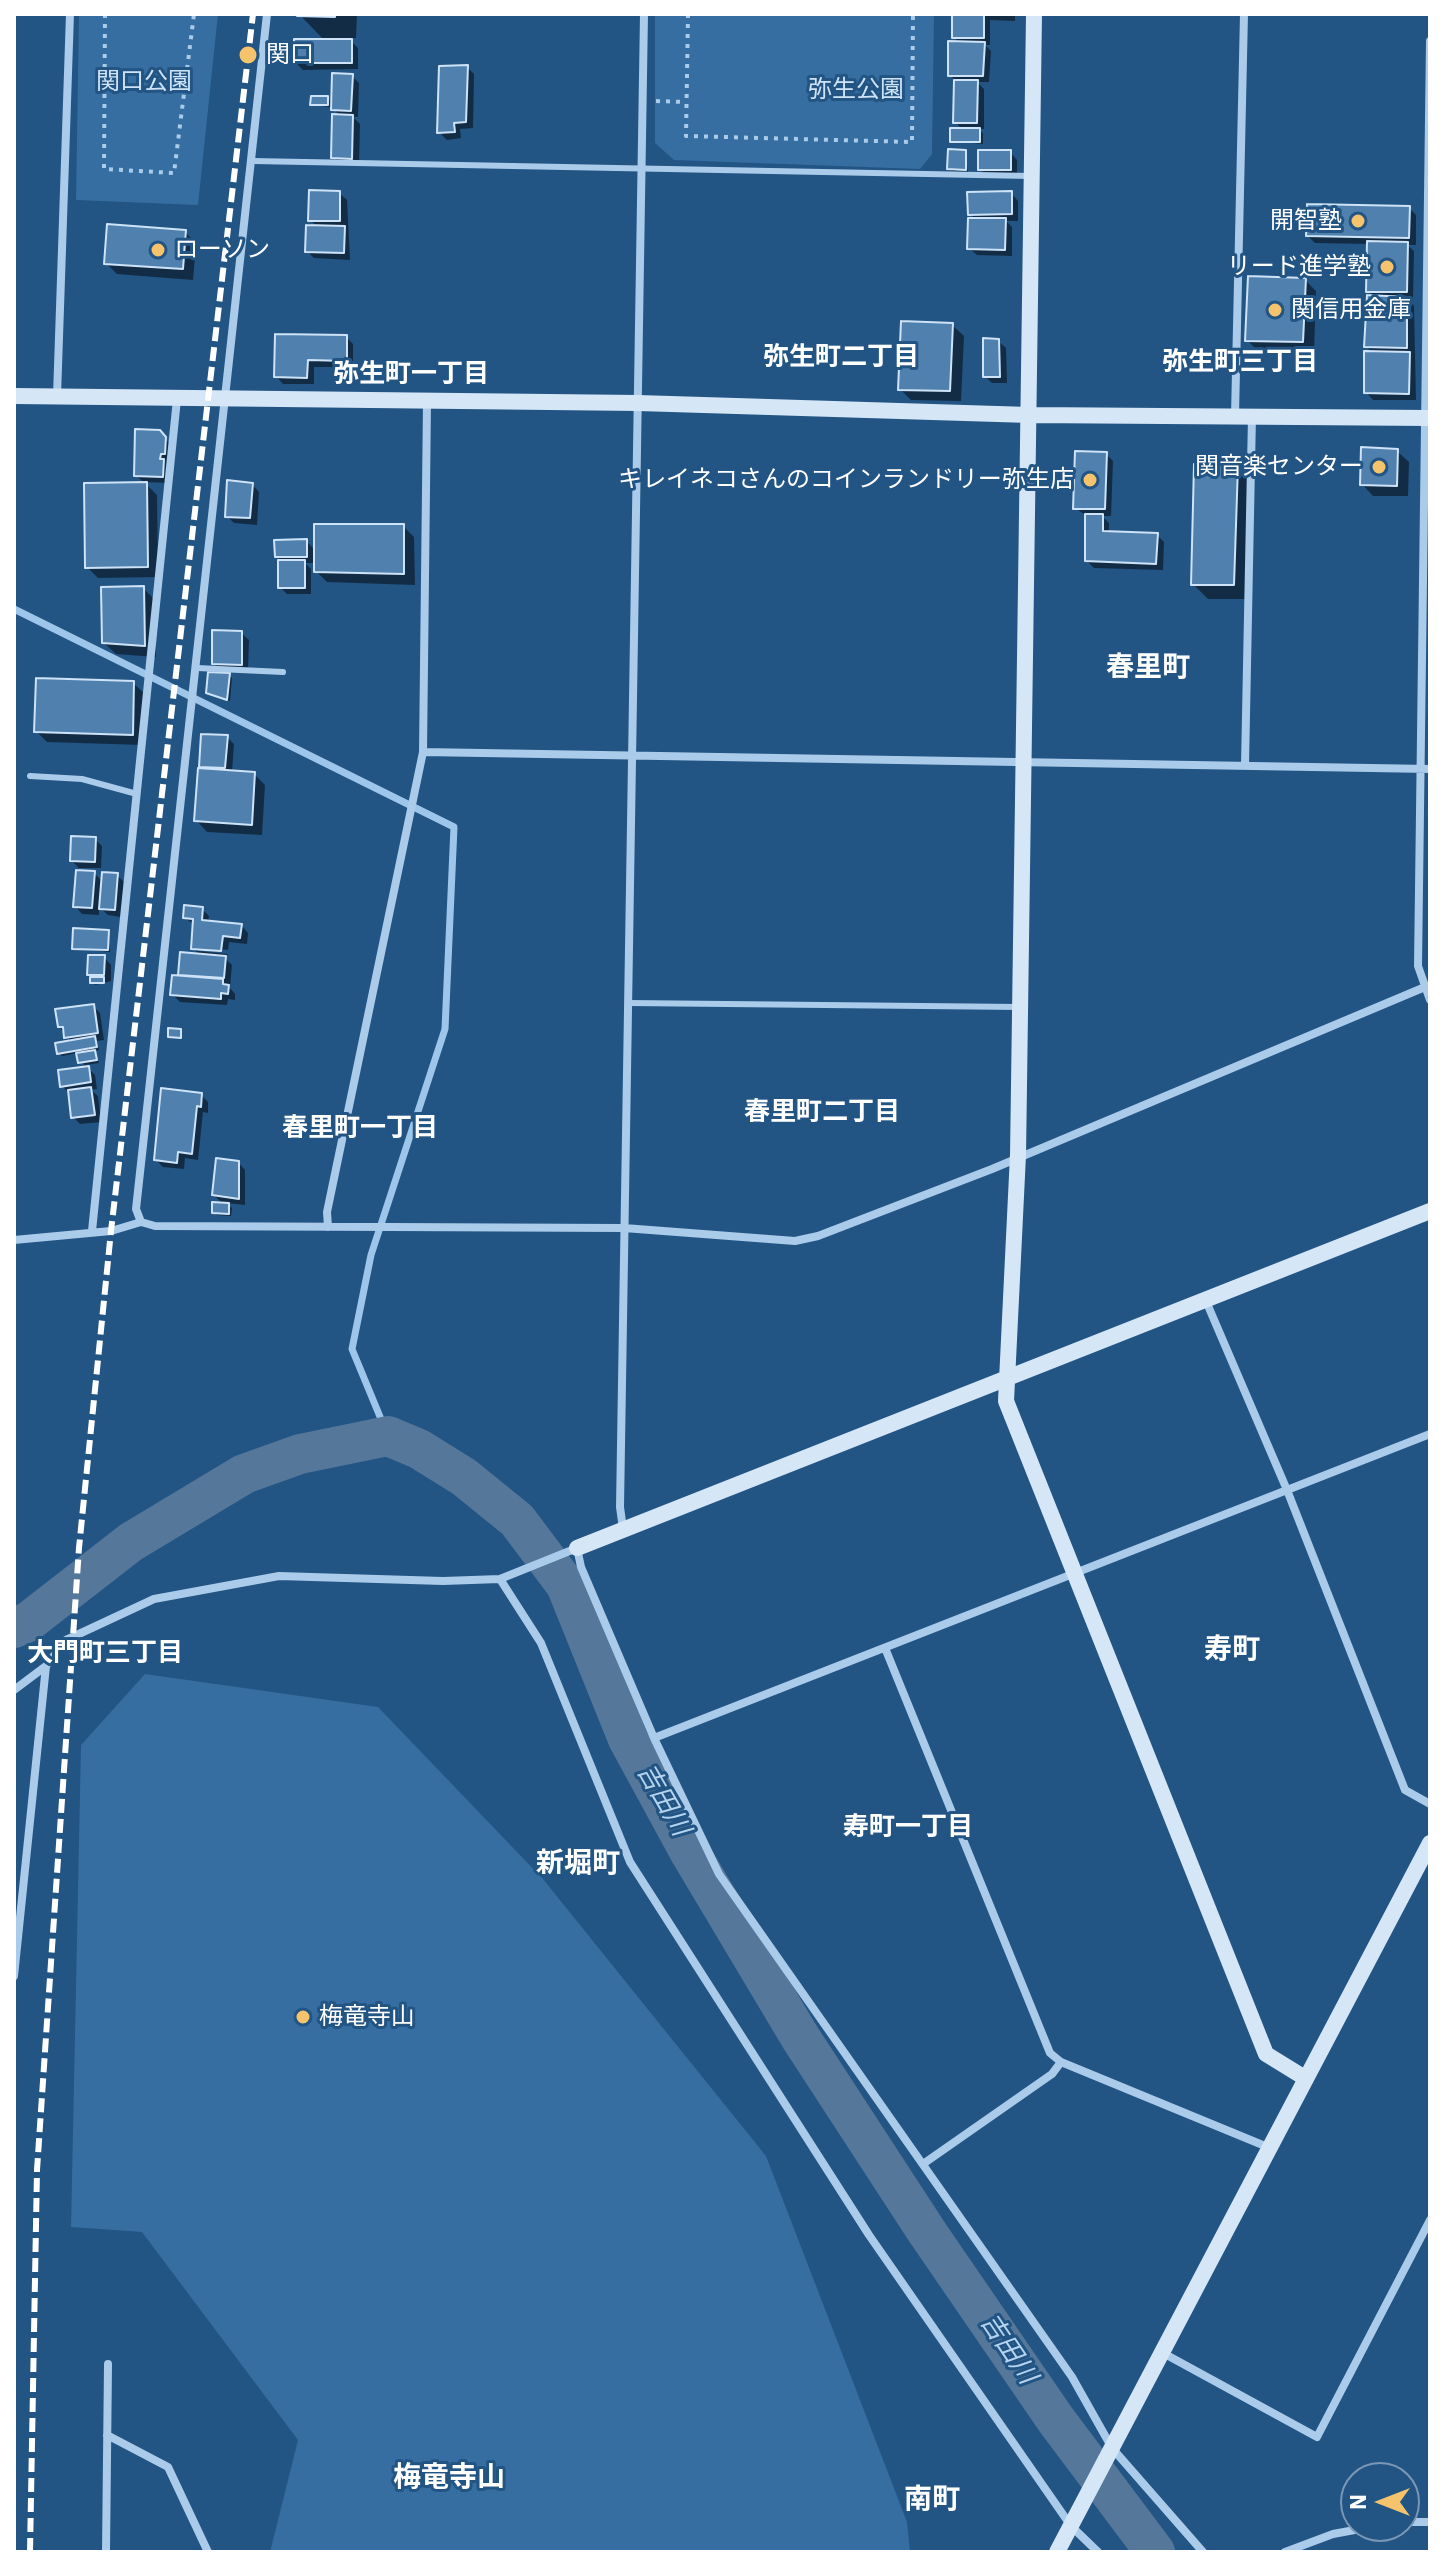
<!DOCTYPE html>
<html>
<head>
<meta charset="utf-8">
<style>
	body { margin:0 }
	#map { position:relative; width:1444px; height:2566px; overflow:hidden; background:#225484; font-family:"IBM Plex Sans",sans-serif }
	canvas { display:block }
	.frame { position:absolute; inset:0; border:16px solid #fff; pointer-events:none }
	.north { position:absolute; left:1340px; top:2462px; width:80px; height:80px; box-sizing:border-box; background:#225484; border:2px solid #7a98b5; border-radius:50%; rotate:270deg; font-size:22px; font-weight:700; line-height:32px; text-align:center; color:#fff }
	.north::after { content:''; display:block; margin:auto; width:28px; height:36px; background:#f5c36c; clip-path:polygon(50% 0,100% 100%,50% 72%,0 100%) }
</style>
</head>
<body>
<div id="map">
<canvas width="1444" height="2566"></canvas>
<div class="frame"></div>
<div class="north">N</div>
</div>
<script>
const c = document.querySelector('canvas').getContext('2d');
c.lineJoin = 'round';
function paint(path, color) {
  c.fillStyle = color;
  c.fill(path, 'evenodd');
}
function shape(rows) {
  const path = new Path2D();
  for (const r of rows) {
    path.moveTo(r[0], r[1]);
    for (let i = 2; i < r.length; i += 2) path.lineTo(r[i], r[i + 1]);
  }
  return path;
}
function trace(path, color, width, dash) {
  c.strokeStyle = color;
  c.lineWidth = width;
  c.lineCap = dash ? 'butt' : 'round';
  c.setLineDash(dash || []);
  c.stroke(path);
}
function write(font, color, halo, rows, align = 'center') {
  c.font = font + ' "IBM Plex Sans","Noto Sans JP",sans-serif';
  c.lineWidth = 6;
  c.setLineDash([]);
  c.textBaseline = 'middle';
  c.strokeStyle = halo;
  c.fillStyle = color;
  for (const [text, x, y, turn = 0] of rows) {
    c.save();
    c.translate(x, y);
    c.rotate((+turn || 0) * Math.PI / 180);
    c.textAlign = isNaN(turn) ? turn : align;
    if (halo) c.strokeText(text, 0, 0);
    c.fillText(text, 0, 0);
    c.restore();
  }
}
paint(shape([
	[79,14,218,14,198,205,76,200],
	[655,14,934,14,932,154,920,169,674,160,655,143],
	[145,1674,378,1707,543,1879,766,2156,907,2522,910,2552,270,2552,298,2440,142,2232,71,2227,81,1745]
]), '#366ea1');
paint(shape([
	[357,14,356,38,348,38,358,48,358,69,303,70,296,63,325,41,299,14],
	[953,14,1015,14,1015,21,990,20,990,45,985,45,991,51,989,82,977,82,984,89,984,129,978,129,983,133,983,144,952,141,963,130,955,122,956,81,950,75,960,43,954,37],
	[467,67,474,74,473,128,460,129,461,138,447,140,440,133],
	[352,76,359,83,358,117,353,117,360,124,359,165,340,164,333,157,340,116,333,108,312,104,327,98,334,104],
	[965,152,968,172,952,171,949,168],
	[1010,152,1017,160,1017,176,987,176,980,169],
	[339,193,347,200,350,260,314,258,307,251,318,227,310,220],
	[1011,193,1018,201,1018,221,1006,221,1012,227,1012,256,977,255,969,248,976,220,970,214],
	[1409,208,1416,215,1416,245,1407,245,1414,251,1413,299,1406,298,1414,306,1416,400,1373,400,1366,392,1373,353,1366,346,1375,298,1368,291,1369,244,1315,243,1308,236],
	[185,232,196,243,193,280,117,274,106,263],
	[1305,280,1316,291,1314,353,1259,352,1247,340],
	[952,325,964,336,961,401,911,400,900,389],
	[346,337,353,344,353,367,314,367,314,384,283,384,276,376],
	[998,341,1006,348,1007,383,992,383,985,376],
	[159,432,172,446,170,483,144,482,157,495,158,577,98,578,87,567,145,484,136,475],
	[1397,451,1409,462,1408,496,1373,496,1362,484],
	[1106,454,1113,461,1111,516,1102,516,1109,523,1109,534,1157,535,1164,542,1163,570,1094,568,1087,561,1087,516,1075,508],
	[1237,467,1252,482,1248,599,1208,599,1193,584],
	[252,484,259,492,257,525,234,523,227,516],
	[403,526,414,537,415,585,327,582,316,571,316,563,305,563,311,569,311,594,287,594,280,587,280,560,277,556,306,541,316,551],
	[143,588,154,599,156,657,116,654,104,643],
	[241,633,249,640,248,671,225,671,232,678,230,701,211,695,208,692,225,675,214,664],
	[133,683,145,694,143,745,47,742,36,731],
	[227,737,234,744,232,772,254,774,265,785,262,835,207,832,196,820,205,770,201,766],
	[95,839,102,846,101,868,79,868,72,861],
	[94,873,103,882,117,875,124,882,121,917,108,915,99,907,99,915,82,914,75,906],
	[202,909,209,916,208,923,241,925,248,933,247,944,229,942,228,950,198,947,198,951,228,954,225,958,232,965,230,988,235,994,235,1000,228,999,227,1005,180,1002,172,994,180,977,182,954,201,956,193,948,195,925,185,918],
	[108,932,110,952,74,948],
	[104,957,111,965,111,981,95,985,89,974],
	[93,1006,100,1013,104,1040,97,1041,99,1050,94,1051,99,1063,85,1065,95,1075,97,1089,91,1090,98,1096,101,1122,80,1124,73,1117,69,1093,62,1086,86,1068,78,1053,62,1056,59,1053,72,1043,59,1026],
	[201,1095,208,1102,208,1113,203,1112,198,1160,185,1158,184,1169,163,1167,156,1160],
	[238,1162,245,1170,245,1205,226,1203,232,1208,231,1216,217,1215,214,1212,224,1205,214,1195]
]), '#0007');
trace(shape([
	[14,609,454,827,445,1029,371,1255,352,1349,388,1436]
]), '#9ec6ea', 7);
trace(shape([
	[14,1628,28,1622,131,1542,244,1474,300,1454,388,1436,419,1449,464,1477,517,1520,566,1585,628,1739,689,1851,800,2037,927,2232,1056,2420,1155,2552]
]), '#55789a', 40);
const building = shape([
	[297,14,335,14,335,17,297,16,297,14],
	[952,14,984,14,984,38,952,38,952,14],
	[294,39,352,39,352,63,294,63,294,39],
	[948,41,985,42,983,76,948,76,948,41],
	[468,65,466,122,454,123,455,132,437,133,439,66,468,65],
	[332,73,353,74,351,111,331,110,332,73],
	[954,80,978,80,977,123,953,123,954,80],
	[311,96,328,96,328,105,310,105,311,96],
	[332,114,353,115,352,159,331,158,332,114],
	[950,128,980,128,980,142,950,142,950,128],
	[948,149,966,150,966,170,947,169,948,149],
	[978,150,1011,150,1011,170,978,170,978,150],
	[309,190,340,191,340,221,308,221,309,190],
	[1012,191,1012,214,968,215,967,192,1012,191],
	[1307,204,1410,206,1409,238,1306,236,1307,204],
	[968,218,1006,218,1005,250,967,249,968,218],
	[107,224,186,230,183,269,104,264,107,224],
	[306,225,345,226,344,253,305,252,306,225],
	[1367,241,1408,242,1407,292,1366,292,1367,241],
	[1248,276,1306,278,1303,342,1245,341,1248,276],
	[1367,295,1407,297,1407,348,1364,347,1367,295],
	[901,321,953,323,950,391,898,390,901,321],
	[275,334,347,335,347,361,308,360,307,378,274,377,275,334],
	[983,338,999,339,1000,377,983,377,983,338],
	[1364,351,1410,352,1409,394,1364,393,1364,351],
	[135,429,160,430,166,437,165,454,161,454,160,459,164,459,163,477,134,476,135,429],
	[1361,447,1398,449,1397,486,1360,485,1361,447],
	[1075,451,1107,452,1105,509,1073,509,1075,451],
	[1194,464,1238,465,1234,585,1191,585,1194,464],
	[227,480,253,483,250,518,225,517,227,480],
	[147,482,148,567,85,568,84,483,147,482],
	[1085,514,1103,514,1103,531,1158,533,1156,564,1085,561,1085,514],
	[314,524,404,524,404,574,314,572,314,524],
	[307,539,307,557,275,557,274,540,307,539],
	[278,560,305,560,305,588,278,588,278,560],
	[144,586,145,646,102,643,101,587,144,586],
	[212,630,242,631,242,665,212,664,212,630],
	[208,672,230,673,227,700,206,693,208,672],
	[36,678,134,681,133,735,34,732,36,678],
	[201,734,228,735,225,768,199,767,201,734],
	[198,768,255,772,252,825,194,821,198,768],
	[71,836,96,837,95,862,70,861,71,836],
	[76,870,95,871,92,908,73,907,76,870],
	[102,872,118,873,115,910,99,909,102,872],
	[184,905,203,907,202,920,242,924,240,938,223,936,221,951,191,949,193,919,183,918,184,905],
	[73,928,109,930,108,950,72,949,73,928],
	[180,952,226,956,224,978,178,975,180,952],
	[88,955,105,955,104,975,87,975,88,955],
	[172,975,223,979,223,984,229,985,228,994,221,993,221,999,170,995,172,975],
	[90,977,104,977,104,983,90,983,90,977],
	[94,1004,98,1033,64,1038,63,1027,58,1027,55,1009,94,1004],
	[168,1028,181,1029,181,1038,168,1037,168,1028],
	[95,1036,97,1047,57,1054,55,1043,95,1036],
	[95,1050,97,1060,78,1063,76,1053,95,1050],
	[89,1066,91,1082,60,1087,58,1070,89,1066],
	[91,1087,95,1115,71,1118,68,1090,91,1087],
	[161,1088,202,1093,201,1107,197,1106,192,1154,178,1152,177,1163,154,1160,161,1088],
	[216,1158,239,1161,239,1199,212,1195,216,1158],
	[212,1202,229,1203,229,1214,212,1213,212,1202]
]);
paint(building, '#4f80ae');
trace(building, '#cee3f7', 2);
trace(shape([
	[105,14,104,169,174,173,194,14],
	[688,14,686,136,912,142,913,14],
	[656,101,686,102]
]), '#aacbe9', 4, [4, 6]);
trace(shape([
	[253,161,1030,176],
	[197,668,283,672],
	[30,776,82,779,137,794],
	[628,1003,1020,1007]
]), '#aacbe9', 6);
trace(shape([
	[1430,41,1418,966,1430,1000],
	[57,396,70,14],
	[1235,415,1244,14],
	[423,752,1430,769],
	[1245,765,1252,416],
	[141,1222,136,1209,267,14],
	[328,1227,327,1212,423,752,427,402],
	[92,1231,177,399],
	[14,1240,111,1231,141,1222,155,1226,624,1228,795,1241,818,1236,992,1169,1425,987],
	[1206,1301,1287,1490,1405,1790,1430,1804],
	[623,1529,620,1507,644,14],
	[500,1579,541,1643,630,1862,869,2235,1071,2526,1098,2552],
	[885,1648,1050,2053,1061,2062,1270,2148],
	[14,1690,46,1666,66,1640,154,1599,279,1576,443,1581,500,1579,577,1548,581,1567,654,1738,719,1874,1072,2377,1112,2448,1203,2552],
	[654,1738,1430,1434],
	[14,1976,46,1666],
	[923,2164,1052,2074,1061,2062],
	[1163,2353,1317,2437,1430,2220],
	[107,2435,168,2467,208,2552],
	[1404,2522,1430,2522],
	[106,2552,108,2364],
	[1285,2552,1333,2534,1376,2526]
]), '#aacbe9', 8);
trace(shape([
	[1034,14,1018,1155,1006,1401,1266,2054,1305,2078],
	[14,396,638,403,1030,415,1430,418],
	[577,1548,1430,1211],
	[1057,2552,1430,1843]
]), '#d5e6f7', 16);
trace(shape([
	[30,2552,37,2170,79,1548,111,1231,253,14]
]), '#fff', 6, [14, 6]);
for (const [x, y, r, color] of [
	[248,55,10,"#f5c36c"],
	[1358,221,8,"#f5c36c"],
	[158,250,8,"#f5c36c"],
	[1387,267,8,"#f5c36c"],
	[1275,310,8,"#f5c36c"],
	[1379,467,8,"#f5c36c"],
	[1090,480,8,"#f5c36c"],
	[303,2017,8,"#f5c36c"]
]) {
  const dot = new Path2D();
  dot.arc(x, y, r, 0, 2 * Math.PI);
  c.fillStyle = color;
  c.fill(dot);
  trace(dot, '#225484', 3);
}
write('24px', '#fff', '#225484', [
	["関口",266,55],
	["開智塾",1342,221,"right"],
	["ローソン",174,250],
	["リード進学塾",1371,267,"right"],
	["関信用金庫",1291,310],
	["関音楽センター",1363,467,"right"],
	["キレイネコさんのコインランドリー弥生店",1074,480,"right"],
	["梅竜寺山",319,2017]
], 'left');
write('24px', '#cee3f7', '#225484', [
	["関口公園",144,82],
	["弥生公園",856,90]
]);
write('bold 26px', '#fff', '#225484', [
	["弥生町二丁目",841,357],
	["弥生町三丁目",1240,362],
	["弥生町一丁目",411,374],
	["春里町二丁目",822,1112],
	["春里町一丁目",360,1128],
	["大門町三丁目",105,1653],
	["寿町一丁目",908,1827]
]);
write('italic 26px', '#b5d4f0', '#225484', [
	["吉田川",663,1800,60],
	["吉田川",1008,2349,56]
]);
write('bold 28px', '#fff', '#225484', [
	["春里町",1148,668],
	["寿町",1232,1650],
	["新堀町",578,1864],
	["梅竜寺山",449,2478],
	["南町",932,2500]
]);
</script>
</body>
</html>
